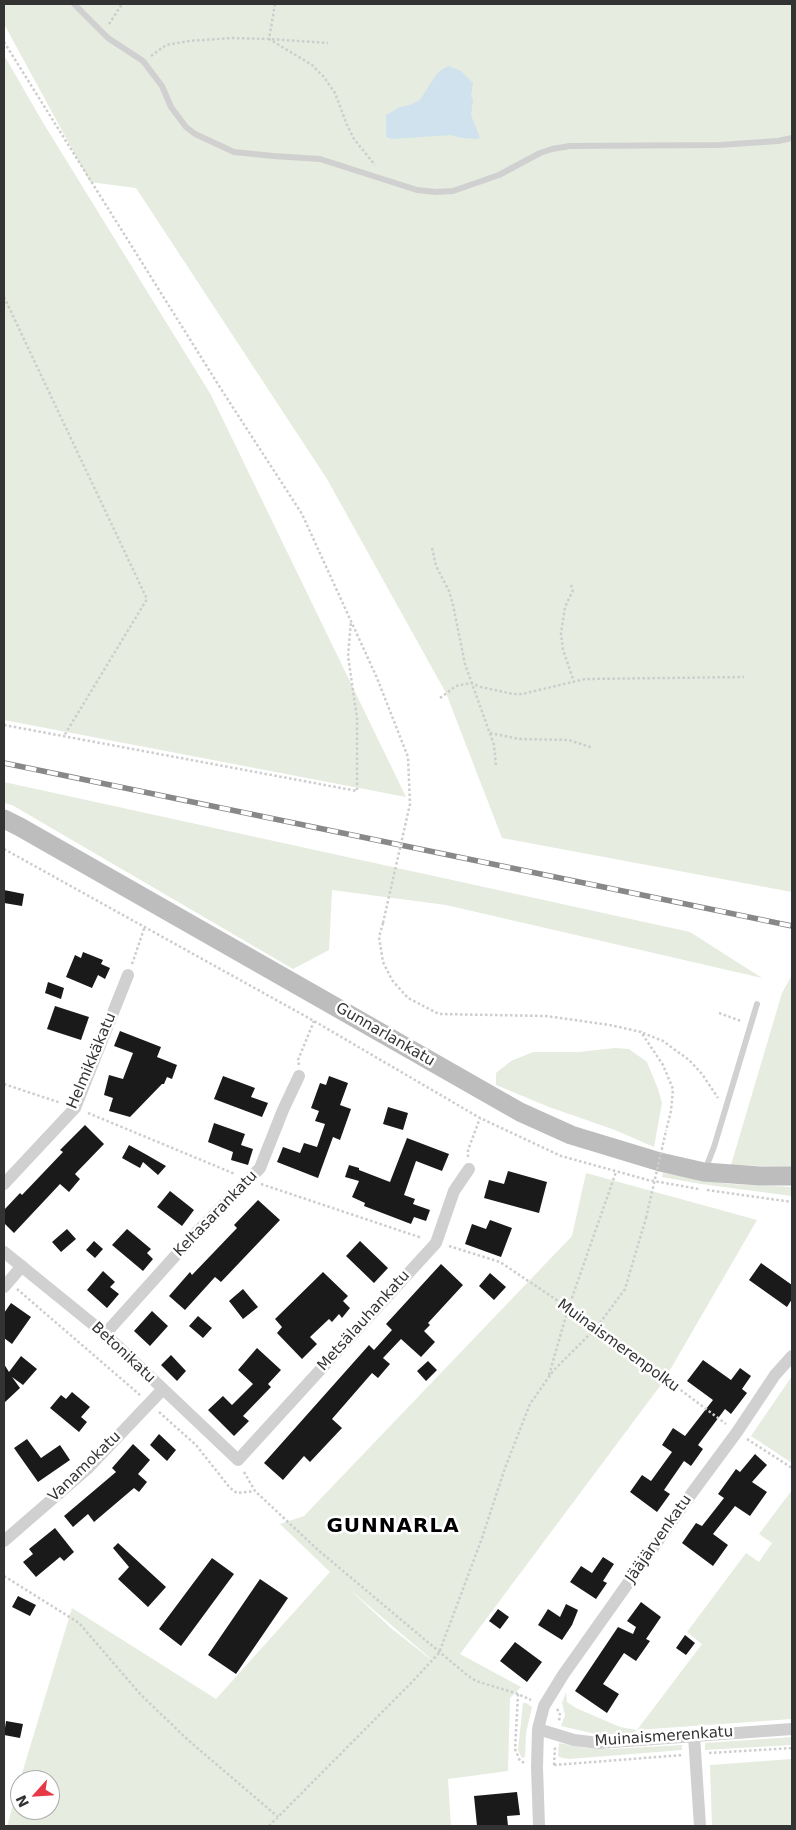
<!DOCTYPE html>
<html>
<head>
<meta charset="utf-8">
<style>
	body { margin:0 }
	#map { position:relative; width:796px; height:1830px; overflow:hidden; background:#fff; font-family:"DejaVu Sans",sans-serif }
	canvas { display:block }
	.frame { position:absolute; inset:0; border:5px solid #333; pointer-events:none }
	.north { position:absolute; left:10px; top:1770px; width:50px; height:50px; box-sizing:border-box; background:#fff; border:1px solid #adadad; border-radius:50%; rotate:244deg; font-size:14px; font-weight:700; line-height:20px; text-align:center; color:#333 }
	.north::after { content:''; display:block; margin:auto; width:18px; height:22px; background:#e63946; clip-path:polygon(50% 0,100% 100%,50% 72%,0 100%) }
</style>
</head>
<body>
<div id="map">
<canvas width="796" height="1830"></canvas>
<div class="frame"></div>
<div class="north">N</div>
</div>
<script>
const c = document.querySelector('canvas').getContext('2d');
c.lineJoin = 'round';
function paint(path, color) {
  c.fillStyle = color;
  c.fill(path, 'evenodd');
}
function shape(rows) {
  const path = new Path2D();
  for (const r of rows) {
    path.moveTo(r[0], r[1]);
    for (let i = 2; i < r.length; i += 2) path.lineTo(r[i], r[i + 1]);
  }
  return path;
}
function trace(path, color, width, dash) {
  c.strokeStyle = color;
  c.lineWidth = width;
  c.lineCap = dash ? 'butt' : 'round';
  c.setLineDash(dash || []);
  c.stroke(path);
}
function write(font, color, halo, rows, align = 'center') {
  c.font = font + ' "DejaVu Sans",sans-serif';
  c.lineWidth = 5;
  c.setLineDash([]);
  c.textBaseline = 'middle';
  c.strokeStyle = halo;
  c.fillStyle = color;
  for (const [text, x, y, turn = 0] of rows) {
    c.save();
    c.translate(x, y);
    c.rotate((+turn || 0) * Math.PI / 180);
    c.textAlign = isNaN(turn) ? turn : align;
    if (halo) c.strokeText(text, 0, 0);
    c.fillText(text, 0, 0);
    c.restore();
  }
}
paint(shape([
	[4,4,792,4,792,892,502,838,446,693,327,479,136,188,90,182,4,24],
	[4,55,42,121,211,395,406,797,4,720],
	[4,782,690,932,762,978,446,905,332,890,329,950,293,969,12,805,4,803],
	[792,975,792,1167,731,1165,782,993],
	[615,1048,629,1049,647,1062,658,1089,662,1103,654,1147,615,1130,549,1107,496,1085,496,1073,511,1061,533,1052,579,1052],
	[586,1173,757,1220,663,1382,460,1654,521,1687,510,1698,508,1771,448,1779,451,1826,7,1826,20,1782,20,1810,50,1810,50,1780,20,1780,72,1608,216,1699,330,1572,280,1524,304,1516,572,1236],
	[348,1588,438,1665,392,1629],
	[663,1173,729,1184,792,1187,792,1196,701,1184,662,1177],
	[792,1376,792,1463,751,1436],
	[792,1490,792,1719,637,1730,633,1733,600,1735,561,1726,565,1715,562,1703,566,1692,567,1702,576,1708,620,1727,637,1730,702,1644,687,1632,746,1553,759,1562,772,1543,759,1534],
	[523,1703,526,1703,532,1707,526,1733,525,1757,522,1758,518,1750],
	[792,1737,792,1745,705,1750,705,1743],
	[559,1743,585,1748,612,1749,682,1745,682,1750,570,1759,562,1758,558,1756],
	[792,1759,792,1826,712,1826,710,1765]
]), '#e6ecdf');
paint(shape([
	[449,66,461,71,473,83,471,96,473,100,471,115,480,138,477,139,462,138,451,135,392,139,386,137,386,115,400,107,410,105,420,100,436,75,441,70]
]), '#cfe2ee');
paint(shape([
	[4,890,24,894,22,906,4,903],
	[83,952,103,960,101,964,110,968,105,979,98,975,92,988,66,977,75,955,81,958],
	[48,982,64,988,61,999,45,993],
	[55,1006,89,1017,81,1040,47,1029],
	[120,1031,161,1047,157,1057,177,1065,172,1079,167,1077,164,1084,162,1084,130,1117,109,1111,113,1098,104,1095,109,1075,123,1079,133,1053,114,1046],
	[223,1076,255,1088,251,1097,268,1103,262,1117,214,1099],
	[329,1076,348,1083,340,1105,351,1109,340,1140,333,1137,318,1178,277,1162,283,1147,300,1153,304,1143,317,1147,325,1124,315,1121,319,1111,311,1108,320,1083,326,1085],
	[388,1107,408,1113,403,1130,383,1124],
	[214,1123,245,1134,241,1145,253,1149,248,1165,231,1160,233,1152,208,1142],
	[85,1125,104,1144,75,1174,80,1179,69,1192,60,1184,14,1233,4,1223,4,1210,20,1193,22,1195,63,1152,60,1150],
	[407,1138,449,1154,442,1171,416,1161,404,1195,415,1199,413,1204,430,1210,426,1221,414,1217,411,1224,364,1206,365,1203,352,1197,359,1181,345,1177,349,1165,359,1168,359,1170,390,1182],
	[129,1145,147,1155,166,1166,158,1175,143,1162,140,1168,122,1158],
	[508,1171,547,1182,539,1213,484,1198,489,1180,504,1184],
	[170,1191,194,1210,182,1226,157,1207],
	[258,1200,280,1220,221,1282,215,1277,185,1310,169,1296,190,1272,192,1275,237,1228,234,1225],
	[490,1220,512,1228,501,1257,465,1244,472,1224,486,1229],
	[67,1229,76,1239,61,1252,52,1242],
	[127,1229,151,1249,147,1253,153,1259,143,1271,112,1245],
	[94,1241,103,1249,95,1258,86,1250],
	[360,1241,388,1268,374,1283,346,1256],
	[761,1263,792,1285,792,1299,787,1307,749,1280],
	[441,1264,463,1285,428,1323,430,1325,424,1331,435,1342,421,1357,401,1339,383,1358,390,1364,378,1378,372,1373,332,1419,342,1428,310,1462,304,1456,283,1480,264,1463,369,1345,374,1350,392,1330,386,1324],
	[103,1271,115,1282,110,1287,119,1294,107,1308,87,1290],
	[323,1272,348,1296,343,1301,350,1308,342,1318,339,1314,332,1322,329,1319,310,1337,317,1344,302,1359,277,1333,282,1327,275,1319],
	[490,1273,506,1287,494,1300,479,1286],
	[243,1289,258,1307,243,1319,229,1301],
	[11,1303,31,1317,12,1344,4,1338,4,1313],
	[152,1311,168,1326,150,1346,134,1331],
	[198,1316,212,1328,203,1338,189,1326],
	[257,1348,281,1370,268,1384,271,1387,243,1416,249,1421,234,1436,208,1410,223,1396,232,1405,253,1384,238,1370],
	[171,1355,186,1371,177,1381,161,1365],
	[21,1356,37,1369,23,1385,12,1377,20,1388,4,1403,4,1364,9,1372],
	[703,1360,731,1380,740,1368,751,1376,742,1389,747,1393,731,1414,725,1409,698,1445,703,1449,691,1466,684,1461,664,1490,670,1494,657,1512,630,1492,642,1475,651,1481,672,1452,662,1445,673,1428,685,1436,713,1400,687,1381],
	[428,1361,437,1370,426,1381,417,1371],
	[72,1392,90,1407,81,1417,87,1422,79,1432,50,1408,61,1395,66,1399],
	[159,1434,176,1450,167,1461,150,1445],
	[27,1439,41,1458,60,1445,70,1460,38,1482,14,1448],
	[133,1444,150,1460,138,1474,147,1482,139,1492,134,1488,94,1522,88,1514,73,1527,64,1516,116,1472,112,1468],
	[755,1454,767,1465,752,1482,767,1492,750,1516,735,1506,713,1534,728,1545,713,1566,682,1543,696,1523,702,1526,724,1498,718,1494,736,1469,740,1472],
	[55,1528,74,1552,64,1561,60,1557,36,1577,23,1562,33,1554,29,1549],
	[118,1543,166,1587,148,1607,118,1579,129,1567,113,1548],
	[603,1557,614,1564,603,1581,607,1583,596,1599,570,1582,581,1566,592,1573],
	[212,1558,234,1574,181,1646,159,1629],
	[260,1579,288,1598,236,1674,208,1655],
	[18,1596,36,1605,30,1616,12,1607],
	[641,1602,661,1617,646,1639,650,1641,636,1661,624,1653,603,1684,619,1694,607,1713,575,1691,618,1627,633,1634,636,1627,627,1621],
	[566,1604,578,1610,572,1625,562,1640,538,1625,548,1609,560,1617],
	[498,1609,509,1617,500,1629,489,1621],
	[685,1635,695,1643,686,1655,676,1648],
	[515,1642,542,1662,527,1682,500,1661],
	[6,1721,23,1724,20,1738,4,1735],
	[517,1792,520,1815,507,1816,508,1826,477,1826,474,1796]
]), '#1a1a1a');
trace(shape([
	[275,4,269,39,312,65,324,77,335,93,347,125,354,139,375,165],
	[109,24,122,4],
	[4,42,221,389,302,514,377,678,408,757,410,804],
	[151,56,166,45,189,41,232,38,269,39,328,43],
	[4,297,147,599,64,736],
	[432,548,436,566,449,591,453,605,465,664,494,745,496,766],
	[571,585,573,590,565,607,561,633,563,650,574,682],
	[440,698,456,686,471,683,481,687,513,694,522,694,585,679,744,677],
	[4,725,357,791,357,718,348,656,351,621],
	[490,733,519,739,569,740,593,748],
	[4,849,314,1021,480,1118,561,1156,648,1180,699,1189],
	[383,923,379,937,383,962,392,980,408,998,439,1014,546,1016,610,1025,641,1032,663,1065,673,1089,671,1111,666,1131],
	[132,964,145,926],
	[719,1013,741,1021],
	[643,1033,663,1041,689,1060,702,1074,718,1098],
	[299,1065,298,1060,314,1021],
	[4,1084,61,1103],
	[88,1113,235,1174],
	[468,1157,468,1150,480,1118],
	[261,1184,422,1238],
	[707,1190,792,1202],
	[449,1246,500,1262,597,1327,726,1424],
	[17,1289,140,1395],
	[549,1375,568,1309,616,1172],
	[159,1412,196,1445,230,1488,237,1493,255,1491],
	[747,1439,792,1468],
	[244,1472,255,1491,318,1550,467,1675,476,1681,518,1694,531,1700],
	[4,1576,79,1623,141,1695,188,1740,278,1817],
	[518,1694,515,1749,520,1761,525,1763],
	[557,1709,560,1713,559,1722],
	[709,1753,792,1748],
	[554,1765,555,1747],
	[554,1765,683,1755],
	[269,1826,412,1682,439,1653,482,1538,505,1468,530,1404,553,1371,597,1327,625,1289,646,1218]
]), '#cdcdcd', 2.5, [2.5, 2.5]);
trace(shape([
	[74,4,108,38,143,61,162,86,171,107,186,127,195,134,234,152,273,156,320,159,417,190,436,192,453,191,499,175,540,153,552,149,570,146,719,145,778,141,792,138],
	[705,1170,714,1147,757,1004]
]), '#d0d0d0', 6);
trace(shape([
	[4,1184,75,1108,128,975],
	[4,1252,105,1334,238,1460,436,1243,454,1191,469,1169],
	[4,1287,22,1266],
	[105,1334,194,1235,260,1168,283,1110,299,1076],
	[4,1541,87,1469,163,1389],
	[538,1729,574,1740,599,1743,792,1729],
	[694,1736,700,1826],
	[539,1826,537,1767,538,1729,544,1706,563,1675,689,1497,737,1432,775,1375,792,1356]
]), '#d0d0d0', 12);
trace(shape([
	[4,819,20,827,520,1112,571,1135,660,1162,704,1172,760,1176,792,1176]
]), '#bdbdbd', 19);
const rail = shape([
	[4,763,792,926]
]);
trace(rail, '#888', 5.5);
trace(rail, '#fff', 4, [11]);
trace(shape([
	[383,923,410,804],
	[646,1218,666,1131]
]), '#cdcdcd', 2.5, [2.5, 2.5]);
write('15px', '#333', '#fff', [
	["Gunnarlankatu",385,1035,30],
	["Helmikkäkatu",92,1061,-67],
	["Keltasarankatu",216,1214,-46],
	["Metsälauhankatu",364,1321,-48],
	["Muinaismerenpolku",618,1346,36],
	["Betonikatu",123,1353,43],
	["Vanamokatu",85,1467,-44],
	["Jääjärvenkatu",659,1539,-55],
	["Muinaismerenkatu",664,1737,-4]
]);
c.letterSpacing = '1px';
write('bold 20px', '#000', '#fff', [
	["GUNNARLA",393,1527]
]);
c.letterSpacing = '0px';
</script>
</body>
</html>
